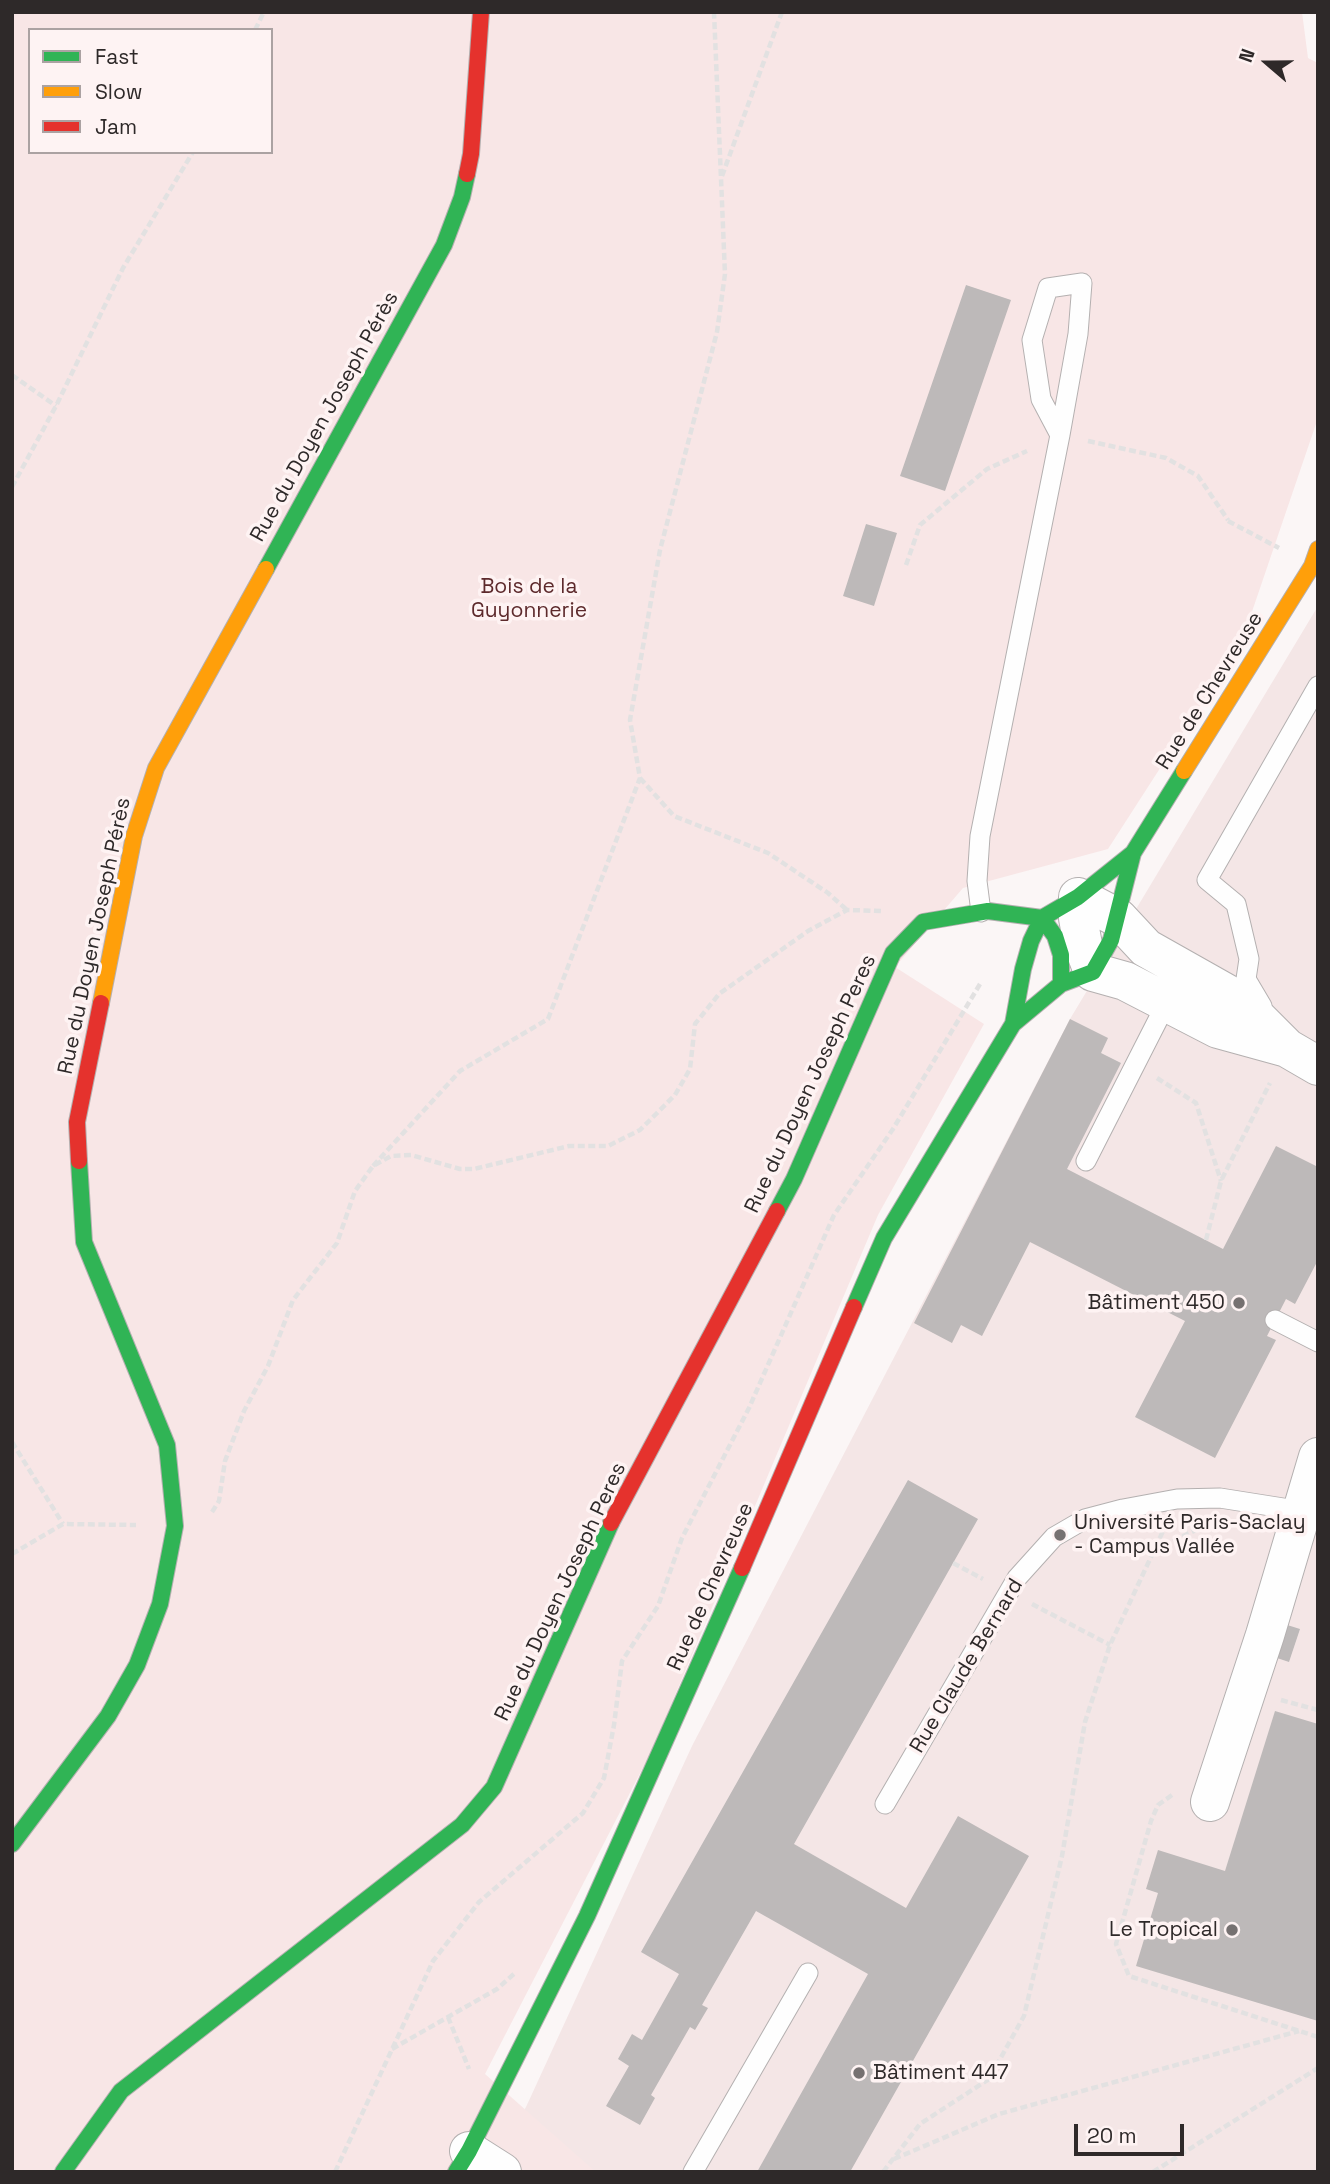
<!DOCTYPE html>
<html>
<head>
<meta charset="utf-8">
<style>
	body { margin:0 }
	#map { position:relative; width:1330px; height:2184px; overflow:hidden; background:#fbf6f6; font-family:"Space Grotesk",sans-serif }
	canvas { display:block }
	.frame { position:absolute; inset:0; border:14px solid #2e2929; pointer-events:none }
	.legend { position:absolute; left:28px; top:28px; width:245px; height:126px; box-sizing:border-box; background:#fef3f3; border:2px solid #aba2a2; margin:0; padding:9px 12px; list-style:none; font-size:21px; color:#2e2929 }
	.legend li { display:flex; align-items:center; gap:14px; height:35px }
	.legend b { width:35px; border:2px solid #aba2a2 }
	.north { position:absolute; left:1232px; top:28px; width:70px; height:70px; -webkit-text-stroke:5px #fef3f3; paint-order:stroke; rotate:290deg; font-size:19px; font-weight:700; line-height:28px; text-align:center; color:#2e2929 }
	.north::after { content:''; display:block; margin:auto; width:24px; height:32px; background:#2e2929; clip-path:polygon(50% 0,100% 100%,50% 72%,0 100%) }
	.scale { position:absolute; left:1074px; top:2124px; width:110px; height:32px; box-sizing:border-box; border:4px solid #2e2929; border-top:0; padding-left:9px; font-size:21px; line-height:24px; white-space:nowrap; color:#2e2929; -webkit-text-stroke:5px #fef3f3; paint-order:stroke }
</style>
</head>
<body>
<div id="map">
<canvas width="1330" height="2184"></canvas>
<div class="frame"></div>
<ul class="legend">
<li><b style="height:9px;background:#30b455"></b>Fast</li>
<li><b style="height:9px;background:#ff9f0a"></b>Slow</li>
<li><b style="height:9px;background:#e5322d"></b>Jam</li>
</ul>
<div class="north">N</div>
<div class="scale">20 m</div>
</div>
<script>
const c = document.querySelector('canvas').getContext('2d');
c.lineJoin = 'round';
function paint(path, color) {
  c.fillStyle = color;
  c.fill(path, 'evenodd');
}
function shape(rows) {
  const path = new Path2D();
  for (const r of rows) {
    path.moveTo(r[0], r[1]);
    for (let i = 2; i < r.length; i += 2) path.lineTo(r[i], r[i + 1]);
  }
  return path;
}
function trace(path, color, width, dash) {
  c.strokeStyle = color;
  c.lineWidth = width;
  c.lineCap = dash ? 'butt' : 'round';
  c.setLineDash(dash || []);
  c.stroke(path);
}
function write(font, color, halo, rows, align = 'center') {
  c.font = font + ' "Space Grotesk",sans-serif';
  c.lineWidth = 7;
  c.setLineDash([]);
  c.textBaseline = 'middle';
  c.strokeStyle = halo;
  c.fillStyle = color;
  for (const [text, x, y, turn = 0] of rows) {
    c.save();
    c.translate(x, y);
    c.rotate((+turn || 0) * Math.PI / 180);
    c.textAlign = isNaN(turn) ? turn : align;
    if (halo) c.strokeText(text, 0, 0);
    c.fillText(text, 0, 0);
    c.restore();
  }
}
paint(shape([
	[1318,606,1318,2172,489,2172,526,2107,692,1746,1070,1019]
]), '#f4e6e6');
paint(shape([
	[12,12,1302,12,1308,58,1318,63,1318,418,1242,641,1108,849,963,888,895,967,984,1024,878,1215,651,1752,485,2074,596,2172,12,2172],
	[30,30,271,30,271,152,30,152]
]), '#f8e6e6');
paint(shape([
	[966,285,1011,300,945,491,900,476],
	[866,524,897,533,874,606,843,596],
	[1070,1019,1108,1038,1101,1053,1121,1063,1067,1169,1223,1249,1276,1146,1318,1167,1318,1260,1295,1304,1286,1299,1267,1336,1276,1340,1215,1458,1135,1417,1185,1321,1030,1242,982,1336,961,1325,952,1343,914,1323],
	[908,1480,978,1519,794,1844,906,1908,958,1816,1029,1856,850,2172,757,2172,868,1974,756,1911,702,2005,708,2008,695,2030,690,2027,651,2095,655,2098,640,2125,606,2106,629,2066,618,2059,632,2034,642,2040,679,1974,641,1952],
	[1284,1624,1300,1629,1289,1662,1274,1657],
	[1275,1711,1318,1724,1318,2021,1136,1966,1158,1893,1146,1889,1158,1850,1225,1871]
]), '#bdb9b9');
const lane = shape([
	[981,912,977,881,980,836,1060,435,1078,334,1082,283,1048,288,1032,340,1041,399,1060,435],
	[1262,1006,1246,979,1249,959,1236,904,1207,880,1318,686],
	[1086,1161,1166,1004],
	[1275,1320,1318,1342],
	[885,1804,1017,1578,1054,1537,1085,1519,1123,1509,1177,1499,1220,1498,1302,1511],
	[693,2172,808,1973]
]);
const street = shape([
	[1287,1048,1240,1001,1146,948,1118,918,1078,897,1078,918,1083,945,1093,972,1125,981,1218,1029,1287,1048,1318,1066],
	[1210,1802,1265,1635,1318,1457],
	[469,2151,502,2172]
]);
const fast = shape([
	[266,569,444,245,462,197,467,174],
	[1013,1024,1023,969,1031,941,1042,918,1078,897,1133,853],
	[777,1211,794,1179,893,953,923,922,988,911,1042,918,1055,936,1061,955,1061,984],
	[854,1307,884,1238,1013,1024,1061,984,1093,972,1111,940,1133,853,1184,771],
	[12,1844,108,1716,137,1665,160,1604,175,1526,167,1445,84,1242,79,1161],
	[63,2172,121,2091,462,1825,494,1787,611,1523],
	[456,2172,469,2151,587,1916,742,1568]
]);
const slow = shape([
	[1184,771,1312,566,1318,549],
	[101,1003,134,836,156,768,266,569]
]);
const jam = shape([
	[467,174,471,154,481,12],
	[79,1161,77,1122,101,1003],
	[611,1523,777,1211],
	[742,1568,854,1307]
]);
trace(lane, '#b4b0b0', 21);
trace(street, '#b4b0b0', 40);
trace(fast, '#b4b0b0', 18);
trace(slow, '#b4b0b0', 18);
trace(jam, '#b4b0b0', 18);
trace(shape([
	[255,30,264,12],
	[722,176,782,12],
	[12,375,56,406],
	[1088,441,1166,458,1198,476,1228,520],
	[12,487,56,406,123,268,193,152],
	[1228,521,1279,548],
	[906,565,920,525,987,469,1027,451],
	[640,778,674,816,768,853,828,893,847,910],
	[1157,1078,1196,1103,1221,1181],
	[373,1166,460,1071,548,1019,640,778,630,720,660,550,717,332,725,274,714,12],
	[1206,1240,1221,1181,1270,1083],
	[12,1442,63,1524],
	[212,1512,219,1501,225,1461,244,1411,268,1366,293,1300,337,1243,355,1191,373,1166,391,1156,411,1155,460,1169,474,1169,569,1146,608,1146,640,1130,675,1095,690,1069,695,1024,719,994,808,931,847,910,882,911],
	[1154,1550,1200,1528],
	[12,1554,63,1524,136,1525],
	[953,1563,983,1579],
	[1032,1604,1110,1645],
	[1281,1700,1318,1710],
	[1172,1795,1158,1805,1151,1821,1116,1944,1129,1976,1318,2037],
	[448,2017,469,2069],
	[392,2049,497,1989,515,1973],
	[894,2159,999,2114,1299,2031],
	[335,2172,433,1961,479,1902,583,1813,604,1778,614,1725,622,1661,658,1606,682,1538,749,1408,834,1215,893,1129,980,984],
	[883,2172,920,2124,989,2079,1024,2016,1062,1856,1085,1722,1110,1645,1164,1529],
	[1153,2172,1318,2068]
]), '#e2e1e1', 4.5, [7, 3.5]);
trace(lane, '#fefefe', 19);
trace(street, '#fefefe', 38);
trace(fast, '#30b455', 16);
trace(slow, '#ff9f0a', 16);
trace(jam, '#e5322d', 16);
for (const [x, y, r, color] of [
	[1239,1303,7,"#767171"],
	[1060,1535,7,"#767171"],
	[1232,1930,7,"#767171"],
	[859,2073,7,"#767171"]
]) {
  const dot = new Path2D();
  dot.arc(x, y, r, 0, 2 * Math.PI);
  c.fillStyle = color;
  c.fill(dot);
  trace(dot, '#fef3f3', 2.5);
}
write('21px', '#2e2929', '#fef3f3', [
	["Rue du Doyen Joseph Pérès",325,417,-61],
	["Rue de Chevreuse",1210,691,-58],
	["Rue du Doyen Joseph Pérès",95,936,-78],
	["Rue du Doyen Joseph Peres",811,1084,-65],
	["Rue de Chevreuse",711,1587,-66],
	["Rue du Doyen Joseph Peres",561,1592,-65],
	["Rue Claude Bernard",967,1666,-59]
]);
write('21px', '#5d2a2c', '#fef3f3', [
	["Bois de la",529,587],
	["Guyonnerie",529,611]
]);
write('21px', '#2e2929', '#fef3f3', [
	["Bâtiment 450",1225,1303],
	["Université Paris-Saclay",1074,1523,"left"],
	["- Campus Vallée",1074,1547,"left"],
	["Le Tropical",1218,1930],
	["Bâtiment 447",873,2073,"left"]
], 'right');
</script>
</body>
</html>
